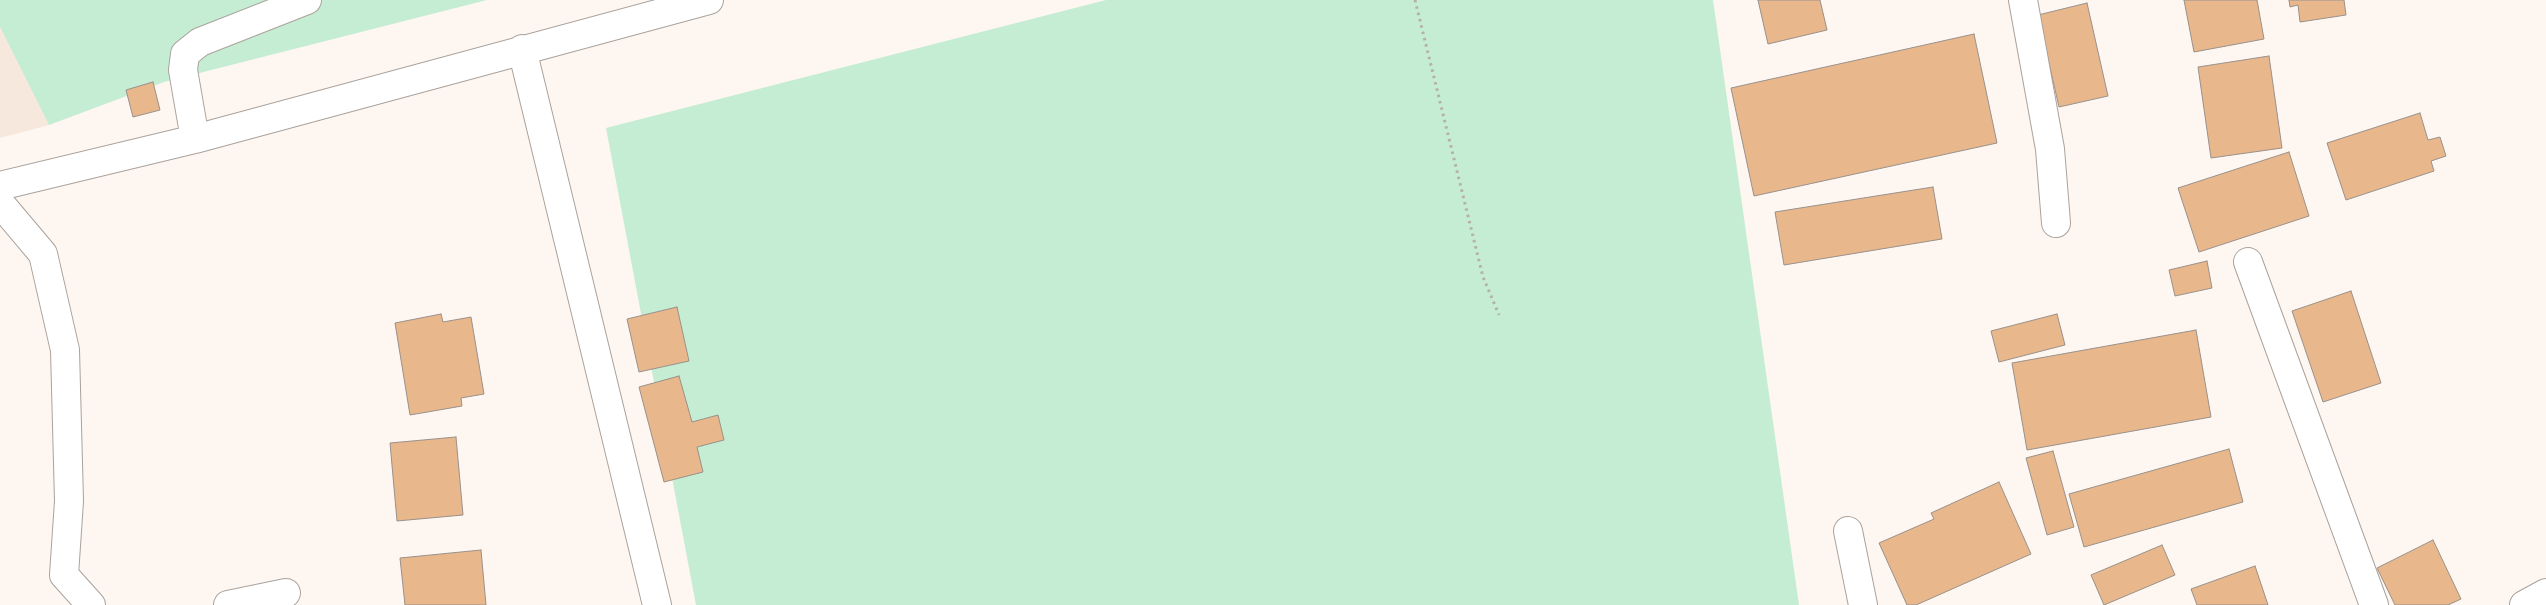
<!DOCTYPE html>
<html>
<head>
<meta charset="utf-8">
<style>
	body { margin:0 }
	canvas { display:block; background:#fef6f0 }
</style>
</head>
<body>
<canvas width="2546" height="605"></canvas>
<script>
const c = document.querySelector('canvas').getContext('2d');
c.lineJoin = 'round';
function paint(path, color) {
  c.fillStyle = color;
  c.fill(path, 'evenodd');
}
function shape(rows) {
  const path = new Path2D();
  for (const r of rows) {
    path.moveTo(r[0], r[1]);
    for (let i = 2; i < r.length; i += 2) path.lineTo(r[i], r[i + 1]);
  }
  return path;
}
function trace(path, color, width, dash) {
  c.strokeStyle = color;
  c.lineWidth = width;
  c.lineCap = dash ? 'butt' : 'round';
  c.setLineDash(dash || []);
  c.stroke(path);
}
paint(shape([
	[0,27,49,125,0,138]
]), '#f6e8dc');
paint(shape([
	[0,0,487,0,164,82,49,125,0,27],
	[1106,0,1713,0,1799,605,696,605,606,128]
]), '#c5edd3');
const building = shape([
	[1758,0,1820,0,1827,30,1768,44,1758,0],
	[2184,0,2257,0,2264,39,2194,52,2184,0],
	[2289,0,2344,0,2346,15,2300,22,2298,5,2290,7,2289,0],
	[2087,3,2108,96,2059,107,2038,15,2087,3],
	[1974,34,1997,143,1754,196,1731,88,1974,34],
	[2269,56,2282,148,2211,158,2198,67,2269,56],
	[153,82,160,110,133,117,126,90,153,82],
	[2420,113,2428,140,2440,137,2446,156,2431,161,2434,171,2346,200,2327,143,2420,113],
	[2289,152,2309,216,2199,252,2178,188,2289,152],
	[1933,187,1942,239,1784,265,1775,212,1933,187],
	[2207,261,2212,288,2175,296,2169,270,2207,261],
	[2351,291,2381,383,2323,402,2292,311,2351,291],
	[677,307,689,361,639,372,627,319,677,307],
	[441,314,443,322,471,317,484,394,461,398,462,406,410,415,395,323,441,314],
	[2057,314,2065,345,1999,362,1991,331,2057,314],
	[2196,330,2211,417,2027,450,2012,363,2196,330],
	[679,376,692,422,718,415,724,440,697,447,703,472,664,482,639,387,679,376],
	[456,437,463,515,397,521,390,443,456,437],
	[2229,449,2243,502,2084,547,2069,494,2229,449],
	[2053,451,2074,527,2047,535,2026,458,2053,451],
	[1999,482,2031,554,1916,605,1907,605,1879,543,1934,519,1931,513,1999,482],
	[2433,540,2461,599,2448,605,2395,605,2377,568,2433,540],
	[2162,545,2175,575,2104,605,2091,575,2162,545],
	[481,550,486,605,405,605,400,558,481,550],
	[2255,566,2268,605,2197,605,2191,589,2255,566]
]);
paint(building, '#e9b78c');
trace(building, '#99918b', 1);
const minor = shape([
	[2023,0,2050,149,2056,223],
	[522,49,657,605],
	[195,139,183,70,185,54,200,42,307,0],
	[0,186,195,139,709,0],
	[0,203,43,254,65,350,69,501,64,575,91,605],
	[2248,262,2374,605],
	[1848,531,1863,605],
	[228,605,286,593],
	[2524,605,2546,593]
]);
trace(minor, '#aaa29c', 30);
trace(shape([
	[1415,0,1483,277,1499,315]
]), '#b6b0ab', 3, [2.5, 4]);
trace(minor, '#fff', 28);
</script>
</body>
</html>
